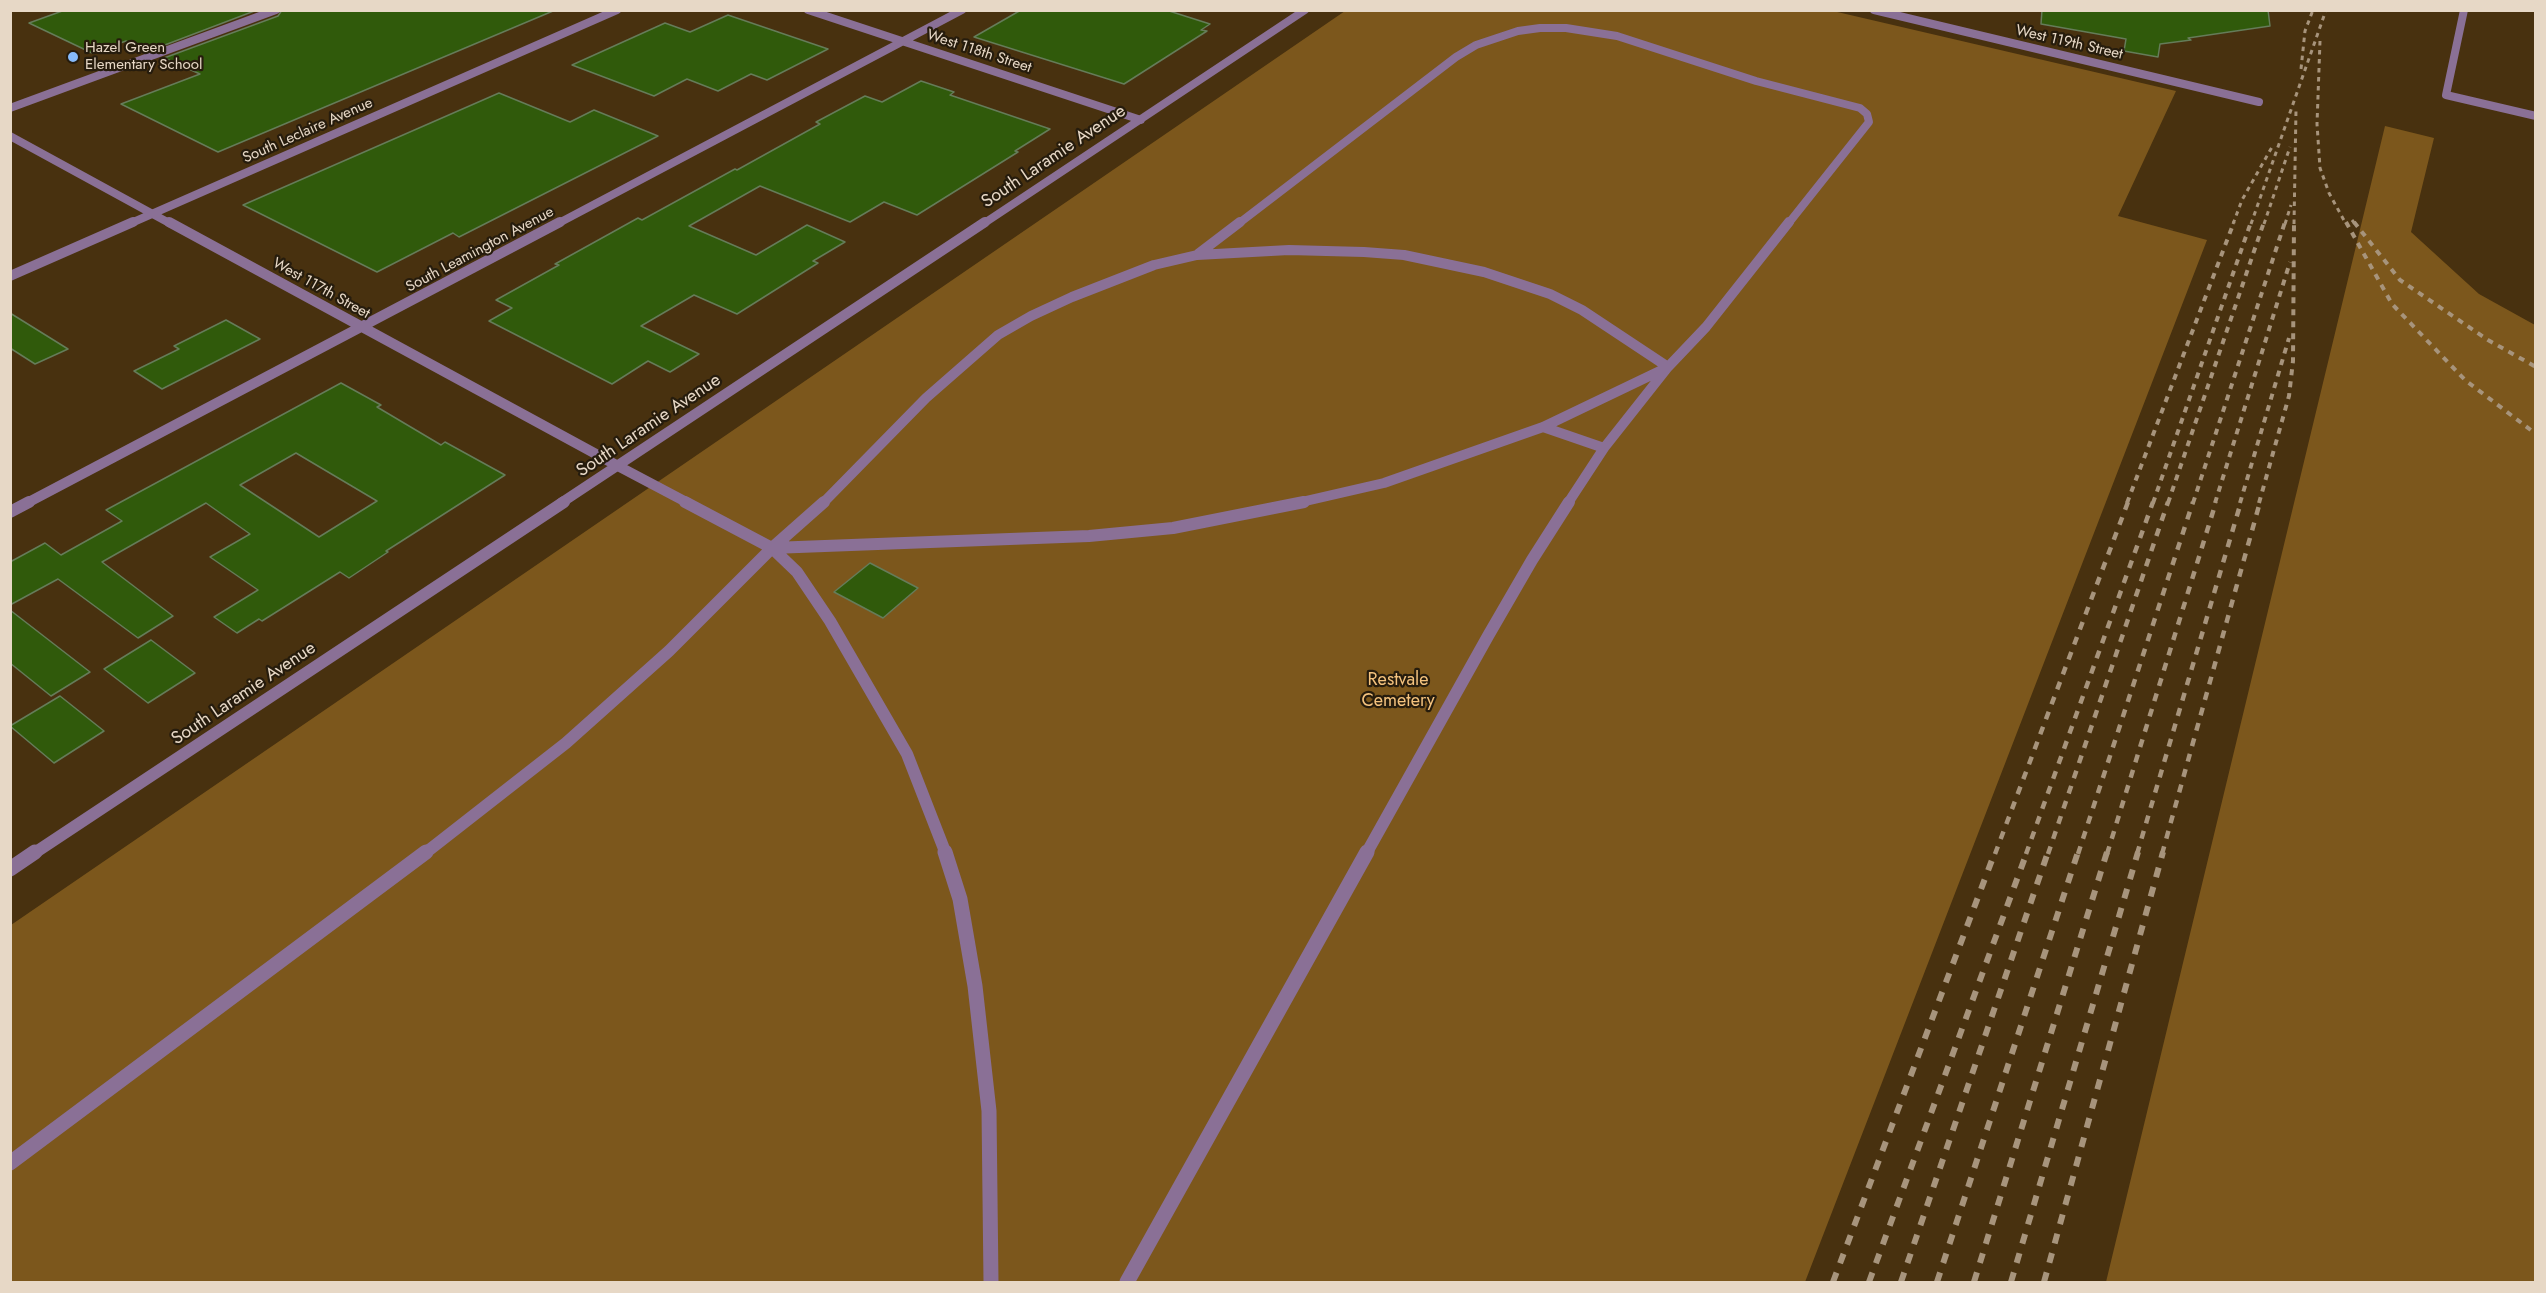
<!DOCTYPE html>
<html>
<head>
<meta charset="utf-8">
<style>
	body { margin:0 }
	#map { position:relative; width:2546px; height:1293px; overflow:hidden; background:#48310f; font-family:Jost,sans-serif }
	canvas { display:block }
	.frame { position:absolute; inset:0; border:12px solid #e7d8c6; pointer-events:none }
</style>
</head>
<body>
<div id="map">
<canvas width="2546" height="1293"></canvas>
<div class="frame"></div>
</div>
<script>
const c = document.querySelector('canvas').getContext('2d');
c.lineJoin = 'round';
function paint(path, color) {
  c.fillStyle = color;
  c.fill(path, 'evenodd');
}
function shape(rows) {
  const path = new Path2D();
  for (const r of rows) {
    path.moveTo(r[0], r[1]);
    for (let i = 2; i < r.length; i += 2) path.lineTo(r[i], r[i + 1]);
  }
  return path;
}
function trace(path, color, width, dash) {
  c.strokeStyle = color;
  c.lineWidth = width;
  c.lineCap = dash ? 'butt' : 'round';
  c.setLineDash(dash || []);
  c.stroke(path);
}
function write(font, color, halo, rows, align = 'center') {
  c.font = font + ' Jost,sans-serif';
  c.lineWidth = 4.5;
  c.setLineDash([]);
  c.textBaseline = 'middle';
  c.strokeStyle = halo;
  c.fillStyle = color;
  for (const [text, x, y, turn = 0] of rows) {
    c.save();
    c.translate(x, y);
    c.rotate((+turn || 0) * Math.PI / 180);
    c.textAlign = isNaN(turn) ? turn : align;
    if (halo) c.strokeText(text, 0, 0);
    c.fillText(text, 0, 0);
    c.restore();
  }
}
paint(shape([
	[1345,11,1833,11,2176,91,2118,216,2207,240,1805,1282,11,1282,11,925],
	[2385,126,2434,138,2411,232,2479,294,2535,325,2535,1282,2106,1282]
]), '#7c571c');
const building = shape([
	[65,10,257,10,149,51,126,41,92,53,29,23,65,10],
	[282,10,553,10,553,11,218,152,121,104,200,74,164,58,278,16,282,10],
	[1021,10,1166,10,1210,24,1201,30,1207,31,1124,84,974,37,1021,10],
	[2042,10,2268,10,2270,26,2188,38,2191,40,2160,44,2158,57,2124,51,2126,39,2041,24,2042,10],
	[728,15,828,49,767,80,751,74,718,91,687,79,654,96,572,65,665,23,690,32,728,15],
	[921,81,954,92,950,95,1050,129,1015,151,1018,152,917,215,884,202,850,222,760,186,689,226,756,255,807,225,845,242,813,261,818,263,737,314,694,295,641,326,699,354,670,372,648,361,612,384,489,321,512,308,496,300,559,265,555,264,611,233,638,218,642,220,735,169,737,170,820,124,816,122,865,96,882,102,921,81],
	[499,93,570,122,594,110,658,136,459,237,453,233,377,272,243,205,499,93],
	[10,313,68,349,35,364,10,348,10,313],
	[226,320,260,339,162,389,134,371,179,349,174,346,226,320],
	[341,383,381,405,377,407,441,445,445,442,505,475,386,551,388,552,349,578,340,572,262,621,259,619,237,633,214,617,258,590,210,557,250,534,206,503,102,562,173,616,138,638,58,579,10,605,10,562,45,543,61,555,122,521,106,510,341,383],
	[296,453,377,501,319,537,240,485,296,453],
	[870,563,918,588,883,618,834,592,870,563],
	[10,610,90,672,51,696,10,663,10,610],
	[151,640,195,673,148,703,104,669,151,640],
	[60,696,104,731,54,763,10,726,60,696]
]);
paint(building, '#305a0b');
trace(building, '#657c59', 1.5);
trace(shape([
	[2464,10,2446,95,2536,116],
	[1238,224,1456,57,1476,45,1518,31,1540,28,1566,28,1617,36,1756,81,1860,108,1867,114,1869,122,1788,224]
]), '#8a7096', 8);
trace(shape([
	[1198,254,1240,222],
	[1543,427,1604,448,1568,503],
	[1604,448,1668,367,1706,327,1789,222],
	[618,466,688,503],
	[823,503,926,398,998,335,1031,316,1072,297,1154,265,1197,255,1289,250,1364,252,1404,255,1484,272,1550,294,1582,310,1668,367],
	[1297,503,1384,483,1543,427,1664,369]
]), '#8a7096', 10);
trace(shape([
	[685,502,772,548,797,572,830,621,907,754,946,854],
	[772,548,1089,536,1173,528,1304,502],
	[424,854,566,743,669,651,772,548,824,502],
	[1366,854,1488,636,1532,560,1569,502]
]), '#8a7096', 12);
trace(shape([
	[945,852,960,899,975,986,989,1111,991,1282],
	[10,1163,426,852],
	[1127,1282,1367,852]
]), '#8a7096', 15);
trace(shape([
	[808,10,1141,120],
	[1874,10,2259,102],
	[10,108,276,10],
	[10,136,171,224],
	[129,224,617,10],
	[557,224,962,10],
	[983,224,1305,10]
]), '#8a7096', 8);
trace(shape([
	[169,222,618,466],
	[10,276,133,222],
	[27,503,560,222],
	[561,503,985,222]
]), '#8a7096', 10);
trace(shape([
	[10,512,29,502],
	[33,854,564,502]
]), '#8a7096', 12);
trace(shape([
	[10,869,35,852]
]), '#8a7096', 15);
trace(shape([
	[2320,41,2317,124,2320,168,2329,193,2346,224],
	[2301,69,2305,31,2313,10],
	[2352,220,2355,224],
	[2233,224,2242,200,2272,147],
	[2251,224,2326,10],
	[2264,224,2290,147],
	[2285,224,2291,205],
	[2294,224,2296,110]
]), '#a7947c', 3, [4.5, 4.5]);
trace(shape([
	[2346,222,2392,304,2465,380,2536,434],
	[2354,222,2400,280,2488,340,2536,367],
	[2127,503,2234,222],
	[2153,503,2251,222],
	[2168,503,2264,222],
	[2193,503,2285,222],
	[2215,503,2290,262],
	[2240,503,2289,338],
	[2259,503,2289,396,2293,361,2294,222]
]), '#a7947c', 4, [6, 6]);
trace(shape([
	[1995,854,2128,502],
	[2026,854,2153,502],
	[2048,854,2168,502],
	[2078,854,2193,502],
	[2107,854,2216,502],
	[2137,854,2241,502],
	[2162,854,2260,502]
]), '#a7947c', 4.5, [8, 8]);
trace(shape([
	[1833,1282,1995,852],
	[1869,1282,2027,852],
	[1901,1282,2048,852],
	[1937,1282,2078,852],
	[1974,1282,2107,852],
	[2011,1282,2138,852],
	[2044,1282,2163,852]
]), '#a7947c', 6, [10, 10]);
for (const [x, y, r, color] of [
	[73,57,6,"#87bbfb"]
]) {
  const dot = new Path2D();
  dot.arc(x, y, r, 0, 2 * Math.PI);
  c.fillStyle = color;
  c.fill(dot);
  trace(dot, '#261c0d', 2);
}
write('15px', '#e7d8c6', '#261c0d', [
	["West 119th Street",2069,43,13],
	["West 118th Street",979,52,18],
	["South Leclaire Avenue",308,131,-24],
	["South Leamington Avenue",480,250,-28],
	["West 117th Street",321,289,29]
]);
write('15px', '#e7d8c6', '#261c0d', [
	["Hazel Green",85,48],
	["Elementary School",85,65]
], 'left');
write('18px', '#e7d8c6', '#261c0d', [
	["South Laramie Avenue",1054,157,-34],
	["South Laramie Avenue",649,426,-34],
	["South Laramie Avenue",244,694,-34]
]);
write('18px', '#f5c37e', '#261c0d', [
	["Restvale",1398,681],
	["Cemetery",1398,702]
]);
</script>
</body>
</html>
